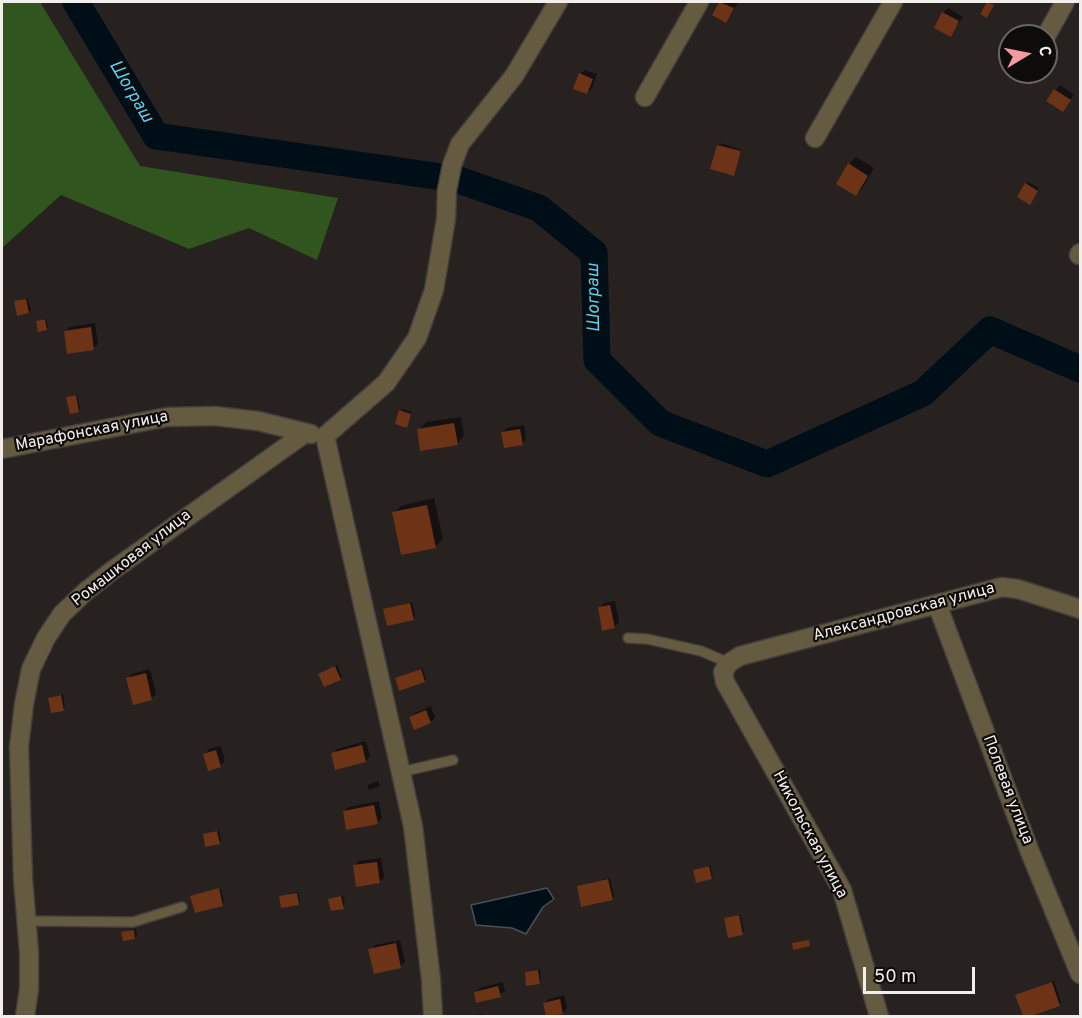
<!DOCTYPE html>
<html>
<head>
<meta charset="utf-8">
<style>
	body { margin:0 }
	#map { position:relative; width:1082px; height:1018px; overflow:hidden; background:#27211f; font-family:Overpass,sans-serif }
	canvas { display:block }
	.frame { position:absolute; inset:0; border:3px solid #f2eeec; pointer-events:none }
	.north { position:absolute; left:998px; top:24px; width:60px; height:60px; box-sizing:border-box; background:#0e0c0b; border:2px solid #696665; border-radius:50%; rotate:80deg; font-size:16px; font-weight:700; line-height:24px; text-align:center; color:#f2eeec }
	.north::after { content:''; display:block; margin:auto; width:21px; height:27px; background:#f49aa0; clip-path:polygon(50% 0,100% 100%,50% 72%,0 100%) }
	.scale { position:absolute; left:863px; top:967px; width:112px; height:27px; box-sizing:border-box; border:3px solid #f2eeec; border-top:0; padding-left:8px; font-size:18px; line-height:21px; white-space:nowrap; color:#f2eeec; -webkit-text-stroke:4px #0e0c0b; paint-order:stroke }
</style>
</head>
<body>
<div id="map">
<canvas width="1082" height="1018"></canvas>
<div class="frame"></div>
<div class="north">С</div>
<div class="scale">50 m</div>
</div>
<script>
const c = document.querySelector('canvas').getContext('2d');
c.lineJoin = 'round';
function paint(path, color) {
  c.fillStyle = color;
  c.fill(path, 'evenodd');
}
function shape(rows) {
  const path = new Path2D();
  for (const r of rows) {
    path.moveTo(r[0], r[1]);
    for (let i = 2; i < r.length; i += 2) path.lineTo(r[i], r[i + 1]);
  }
  return path;
}
function trace(path, color, width, dash) {
  c.strokeStyle = color;
  c.lineWidth = width;
  c.lineCap = dash ? 'butt' : 'round';
  c.setLineDash(dash || []);
  c.stroke(path);
}
function write(font, color, halo, rows, align = 'center') {
  c.font = font + ' Overpass,sans-serif';
  c.lineWidth = 4.5;
  c.setLineDash([]);
  c.textBaseline = 'middle';
  c.strokeStyle = halo;
  c.fillStyle = color;
  for (const [text, x, y, turn = 0] of rows) {
    c.save();
    c.translate(x, y);
    c.rotate((+turn || 0) * Math.PI / 180);
    c.textAlign = isNaN(turn) ? turn : align;
    if (halo) c.strokeText(text, 0, 0);
    c.fillText(text, 0, 0);
    c.restore();
  }
}
paint(shape([
	[2,2,40,2,140,166,338,198,317,260,249,228,189,249,61,195,2,248]
]), '#31551e');
const water = shape([
	[547,888,554,899,543,907,526,934,512,928,476,925,471,905,547,888]
]);
paint(water, '#000e17');
trace(water, '#495157', 1.5);
paint(shape([
	[721,2,738,3,726,21,714,15],
	[948,8,963,17,950,35,943,13],
	[1033,25,1038,29,1034,36,1026,36],
	[585,70,597,74,592,88,587,93,580,74],
	[1060,85,1074,95,1067,105,1048,100],
	[720,143,742,150,734,174,718,145],
	[856,157,874,168,863,187,856,195,849,164],
	[1028,182,1039,188,1032,201,1019,196],
	[27,298,31,310,29,312,16,302],
	[46,318,48,327,46,329,37,321],
	[95,323,98,344,94,348,65,332,70,327],
	[77,394,80,409,78,411,68,397],
	[402,409,412,412,407,426,400,411],
	[461,417,464,436,457,444,419,430,426,422],
	[524,425,526,439,522,444,503,432,507,428],
	[434,498,443,539,435,547,393,513,401,506],
	[615,601,619,622,615,627,599,608,604,603],
	[412,602,415,617,414,619,385,609],
	[337,665,342,677,340,679,320,674],
	[422,668,426,679,424,681,397,678],
	[150,669,156,694,152,698,134,703,128,678,132,674],
	[63,694,65,707,63,709,50,698],
	[431,706,435,718,431,722,411,717,415,713],
	[366,741,370,756,366,761,332,754,337,749],
	[221,746,225,761,220,766,205,754,209,749],
	[378,781,380,786,369,790,367,785],
	[379,801,382,818,377,823,344,811,349,807],
	[219,830,221,841,219,843,204,835],
	[381,858,384,877,380,882,354,866,359,861],
	[710,865,713,876,711,878,695,870],
	[610,878,614,897,612,899,578,886],
	[221,889,224,902,222,904,192,897],
	[298,892,300,902,298,904,281,896],
	[343,895,345,905,343,907,330,899],
	[740,914,744,931,742,933,726,919],
	[136,929,137,936,135,938,123,932],
	[400,940,405,962,400,966,370,950,375,945],
	[540,969,541,981,539,983,526,973],
	[1054,981,1061,1003,1024,1016,1017,995],
	[503,982,505,991,500,995,475,992,480,988],
	[564,995,567,1008,563,1013,548,1016,544,1004,549,999],
	[483,1014,484,1016,465,1016]
]), '#0007');
trace(shape([
	[76,2,156,136,456,179,539,208,594,253,597,360,660,423,767,464,923,393,990,330,1080,369]
]), '#000e17', 27);
paint(shape([
	[719,2,734,8,726,23,712,15],
	[987,2,994,5,987,18,980,14],
	[942,12,959,21,951,37,934,28],
	[579,73,593,79,587,94,573,89],
	[1054,89,1071,100,1063,112,1046,101],
	[717,145,741,151,734,176,710,169],
	[848,163,868,176,856,196,836,184],
	[1025,183,1038,191,1030,205,1017,197],
	[26,299,29,313,17,316,14,301],
	[45,319,47,330,38,332,36,321],
	[91,327,94,350,67,354,64,331],
	[76,395,79,412,70,414,66,397],
	[399,410,411,414,407,428,395,424],
	[454,423,458,445,420,451,417,429],
	[520,429,523,445,504,448,501,432],
	[427,505,436,548,401,555,392,512],
	[410,603,414,620,387,626,383,609],
	[610,605,615,628,602,631,598,607],
	[335,666,341,680,324,687,318,674],
	[421,669,425,682,399,691,395,678],
	[146,673,152,700,133,705,126,678],
	[61,695,64,711,51,713,48,698],
	[426,710,431,723,414,730,409,717],
	[362,745,366,762,335,770,331,753],
	[216,750,221,767,208,771,203,754],
	[374,805,378,824,346,830,343,811],
	[217,831,220,844,205,847,203,834],
	[377,862,380,883,356,887,353,865],
	[709,866,712,879,696,883,693,870],
	[608,879,613,900,581,907,577,886],
	[219,888,223,906,195,913,190,896],
	[297,893,299,905,281,908,279,896],
	[341,896,344,909,331,911,328,899],
	[739,915,743,935,728,938,724,918],
	[134,930,135,939,123,941,121,932],
	[809,940,810,946,793,950,792,943],
	[396,943,401,968,374,974,368,949],
	[538,970,540,984,526,986,525,972],
	[1052,982,1060,1006,1031,1016,1023,1016,1015,995],
	[498,986,501,997,476,1003,474,992],
	[560,999,563,1014,546,1016,543,1003]
]), '#6d3316');
const lane = shape([
	[628,638,647,639,701,651,729,663],
	[401,772,453,760],
	[26,921,133,922,182,907]
]);
const street = shape([
	[1046,36,1065,2],
	[645,97,699,2],
	[815,138,893,2],
	[1079,255,1080,253],
	[2,449,167,417,215,416,258,421,311,434],
	[937,604,1030,852,1080,974],
	[25,1016,29,989,29,952,23,879,19,747,24,704,31,669,46,638,62,614,85,592,113,570,304,434],
	[433,1016,431,980,413,826,325,436,386,383,417,338,434,290,446,219,447,190,452,165,460,144,514,76,558,2],
	[879,1016,842,890,725,682,723,672,729,663,740,656,1002,587,1018,589,1080,609]
]);
trace(lane, '#433e3c', 12);
trace(street, '#433e3c', 21);
trace(lane, '#655b41', 9);
trace(street, '#655b41', 18);
write('16px', '#f2eeec', '#0e0c0b', [
	["Марафонская улица",92,432,-11],
	["Ромашковая улица",132,559,-38],
	["Александровская улица",904,613,-15],
	["Полевая улица",1007,790,69],
	["Никольская улица",809,835,62]
]);
write('italic 18px', '#57d0fb', '#0e0c0b', [
	["Шограш",130,92,59],
	["Шограш",595,298,-91]
]);
</script>
</body>
</html>
